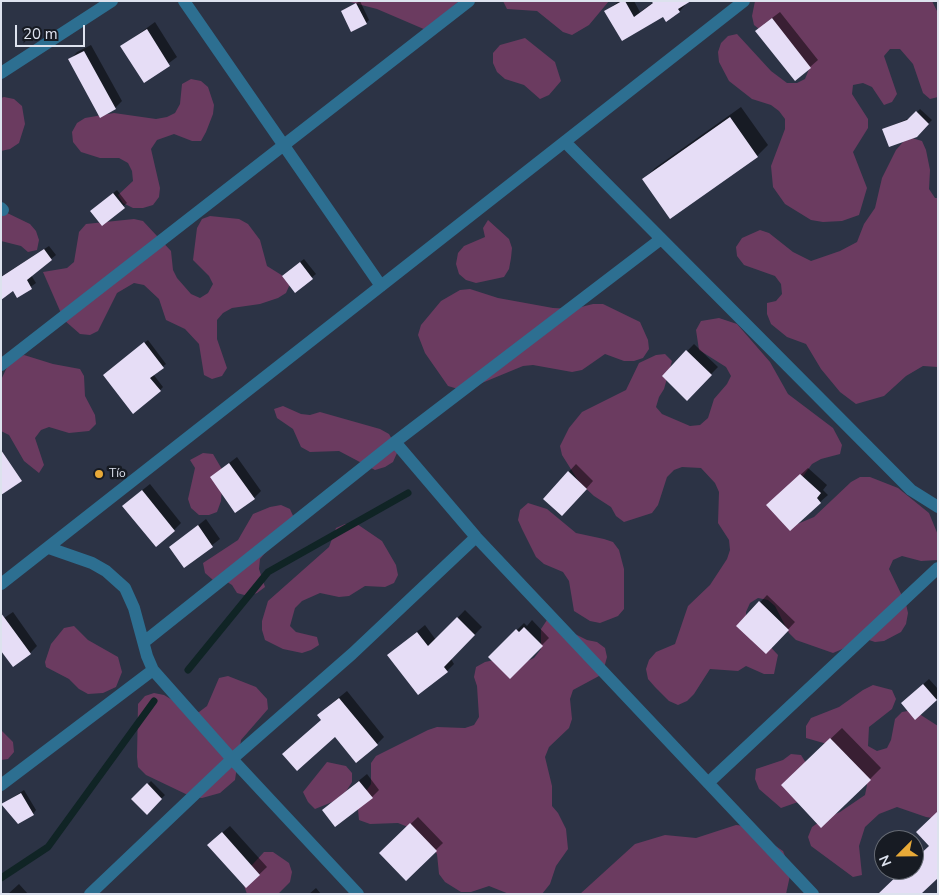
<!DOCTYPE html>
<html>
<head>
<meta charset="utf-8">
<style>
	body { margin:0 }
	#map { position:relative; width:939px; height:895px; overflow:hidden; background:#2c3345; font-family:"Nunito Sans",sans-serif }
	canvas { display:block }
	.frame { position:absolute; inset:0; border:2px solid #dde2ee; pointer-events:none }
	.north { position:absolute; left:874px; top:830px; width:50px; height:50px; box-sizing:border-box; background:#171b23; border:1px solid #666b74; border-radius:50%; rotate:247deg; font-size:14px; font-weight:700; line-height:20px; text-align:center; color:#dde2ee }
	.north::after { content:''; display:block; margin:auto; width:18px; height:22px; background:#e9aa38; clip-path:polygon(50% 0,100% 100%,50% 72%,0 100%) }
	.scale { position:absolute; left:15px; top:25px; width:70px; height:22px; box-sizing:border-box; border:2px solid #dde2ee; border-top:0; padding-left:6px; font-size:15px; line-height:18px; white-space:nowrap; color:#dde2ee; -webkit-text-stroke:4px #171b23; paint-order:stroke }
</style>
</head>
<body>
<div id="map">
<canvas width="939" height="895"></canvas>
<div class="frame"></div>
<div class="north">N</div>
<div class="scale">20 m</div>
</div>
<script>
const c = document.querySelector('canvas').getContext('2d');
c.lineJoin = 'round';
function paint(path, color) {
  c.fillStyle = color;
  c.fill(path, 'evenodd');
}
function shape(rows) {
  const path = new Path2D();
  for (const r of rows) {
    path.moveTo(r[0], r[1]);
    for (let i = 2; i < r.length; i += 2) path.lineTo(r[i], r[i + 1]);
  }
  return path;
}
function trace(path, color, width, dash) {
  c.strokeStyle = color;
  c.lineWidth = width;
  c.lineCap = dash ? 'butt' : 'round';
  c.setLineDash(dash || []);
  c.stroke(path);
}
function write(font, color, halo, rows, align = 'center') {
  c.font = font + ' "Nunito Sans",sans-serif';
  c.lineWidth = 5;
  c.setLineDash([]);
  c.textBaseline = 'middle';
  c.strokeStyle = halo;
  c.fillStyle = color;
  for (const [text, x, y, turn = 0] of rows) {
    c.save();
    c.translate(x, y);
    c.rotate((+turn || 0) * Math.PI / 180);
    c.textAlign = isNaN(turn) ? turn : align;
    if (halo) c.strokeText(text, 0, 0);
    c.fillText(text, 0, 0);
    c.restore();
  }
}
paint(shape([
	[346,1,459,1,426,30,377,9],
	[503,1,609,1,589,25,572,35,563,32,537,11,507,9],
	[755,1,932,1,938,13,938,97,930,99,923,93,913,64,900,49,890,49,884,56,897,94,892,102,884,105,872,87,863,83,853,85,852,94,868,119,868,128,853,152,867,188,859,215,842,221,823,222,811,220,785,204,773,187,771,166,785,129,785,119,779,111,771,105,752,99,729,81,719,62,718,52,721,43,728,36,737,34,771,71,787,83,797,83,805,79,809,69,754,25,752,16],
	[525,38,555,62,561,81,549,95,540,99,524,85,505,79,497,72,493,63,493,53,500,45],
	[191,79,201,81,208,87,214,105,213,114,206,132,201,141,192,141,174,134,157,140,151,149,160,188,159,197,153,205,143,208,133,208,123,203,118,195,133,181,132,171,128,163,119,158,100,158,81,152,73,142,72,132,77,123,85,118,114,113,156,119,167,117,175,113,180,104,182,84],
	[4,97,14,99,22,106,25,124,19,143,10,149,1,151,1,98],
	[912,138,922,141,926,150,930,170,929,189,935,198,938,198,938,367,923,366,906,376,884,396,856,404,840,392,821,369,806,344,787,337,771,324,767,314,767,303,776,301,782,294,781,284,775,276,744,265,737,256,736,247,742,238,760,230,769,233,793,252,811,261,840,251,857,242,864,224,875,208,882,178,896,150,903,142],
	[1,210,30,224,36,231,39,240,37,250,28,252,21,246,1,241],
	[210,216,239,219,248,224,260,240,267,266,283,276,290,284,286,293,278,298,260,304,232,308,223,313,217,320,217,339,227,368,222,376,212,379,204,375,199,344,185,329,166,320,159,299,144,285,134,283,117,293,98,331,90,335,80,334,64,320,43,272,67,268,74,262,79,232,86,224,134,219,143,221,171,251,173,270,177,278,191,294,200,298,208,293,213,284,209,276,193,260,197,228,202,219],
	[488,220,509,239,512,248,511,258,509,269,504,277,476,283,466,280,459,274,456,264,458,253,464,246,485,237,483,228],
	[470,289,498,298,553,308,573,309,593,304,603,304,640,322,648,340,649,349,643,358,634,361,624,361,605,354,582,370,572,372,533,365,523,366,477,385,458,389,448,386,425,353,418,335,421,325,441,301,460,290],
	[719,318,737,324,770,362,788,394,833,428,842,445,840,454,821,459,812,464,801,479,795,525,814,517,851,482,860,477,870,477,898,488,929,513,938,535,938,560,921,561,902,556,893,560,889,569,906,604,908,613,906,624,901,632,884,641,875,642,866,639,833,653,796,640,789,633,775,606,768,600,758,598,750,603,746,612,746,621,778,655,774,674,764,674,746,666,738,671,710,669,694,694,687,701,678,705,669,701,655,687,648,679,646,669,649,660,656,652,675,644,688,606,710,585,727,559,730,550,729,540,718,523,719,492,715,483,701,468,682,467,674,470,667,477,658,505,652,513,624,522,616,516,611,507,594,496,579,482,562,455,560,446,569,428,582,412,626,390,639,363,656,355,665,354,672,361,664,389,659,397,656,407,662,414,690,426,700,425,708,418,714,399,727,384,731,376,726,367,699,350,696,330,701,321],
	[24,355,53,364,80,369,84,376,85,396,95,415,96,424,89,431,69,433,49,427,41,430,35,438,44,465,39,473,24,461,9,435,1,431,1,380,7,367,15,359],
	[283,406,301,414,310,415,320,412,380,429,389,434,394,443,397,453,393,462,385,467,375,470,339,451,310,452,301,447,293,429,277,418,274,409],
	[203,453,213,454,223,471,221,501,217,512,209,515,199,515,191,508,188,499,195,468,190,460],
	[528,503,547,509,576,533,604,539,613,542,619,550,624,569,624,609,618,616,600,623,590,621,574,611,569,581,563,572,544,564,536,557,522,529,518,520,520,510],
	[281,505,290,509,294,518,260,559,259,569,265,587,257,593,248,596,237,593,232,585,224,580,213,580,205,573,203,563,238,540,253,514,270,507],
	[345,524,357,524,382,541,396,565,398,575,394,583,385,587,365,586,349,596,339,597,320,593,302,601,295,608,290,626,296,632,317,637,319,645,311,650,302,653,283,649,265,640,262,630,262,621,268,601,329,547,336,528],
	[547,620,587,640,597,642,605,648,607,657,604,668,599,676,573,690,570,699,572,719,569,728,549,747,545,757,552,786,552,806,558,813,566,829,568,849,556,866,550,884,542,894,509,894,489,886,471,892,461,892,445,882,439,874,437,854,431,845,408,827,398,823,370,824,359,820,358,810,360,800,371,784,371,763,376,756,428,730,437,727,465,728,474,725,479,717,477,686,474,677,476,667,485,662,494,660,525,662,534,658,541,649,541,629],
	[74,626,88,640,118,657,122,672,116,687,103,693,88,694,79,689,69,679,46,667,45,662,51,644,64,628],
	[228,676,256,687,267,699,268,709,241,740,235,780,220,793,202,798,192,797,146,775,138,767,137,757,138,704,145,696,154,693,164,695,189,710,199,712,207,706,219,678],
	[873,685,892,690,896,699,892,709,869,727,868,746,877,751,887,748,891,740,895,719,902,712,913,710,938,726,938,819,926,817,897,807,879,814,865,827,859,846,862,875,853,877,811,846,808,837,812,827,822,820,840,812,865,795,867,785,850,758,834,746,806,738,806,726,811,718,839,707,863,690],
	[1,730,13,742,14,752,8,759,1,760],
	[791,754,801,755,806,763,798,802,781,808,759,789,755,779,756,769,783,760],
	[327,762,346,766,352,773,352,782,342,798,315,809,308,802,303,792],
	[736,825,746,826,783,851,791,871,786,894,580,894,635,844,665,835,696,838],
	[264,852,273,852,289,863,292,872,290,882,278,894,247,894,241,877]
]), '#6b3b60');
paint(shape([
	[360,1,369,20,366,23,342,12],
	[619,1,634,1,640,12,655,1,683,1,685,5,680,11,663,16,622,40,606,11],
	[780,12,818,60,795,80,764,24],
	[155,22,177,57,145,81,122,46],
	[91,45,122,101,115,108,70,60,77,52],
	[741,107,768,145,757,156,644,179,655,168],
	[920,109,932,120,916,136,884,129,912,117],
	[117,190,127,203,102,224,95,208],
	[49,246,56,255,31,275,36,283,18,296,13,289,1,299,1,274,2,276],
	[304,259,316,274,295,291,290,270],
	[148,340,166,364,153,374,163,387,160,390,108,371],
	[694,344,718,367,687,399,663,376],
	[237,457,261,491,254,498,211,477],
	[576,464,593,481,569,508,544,499],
	[808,468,827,485,823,490,828,495,820,502,775,498],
	[150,484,181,523,174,530,131,499],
	[206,519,220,539,185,566,171,547],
	[767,595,795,622,766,653,738,626],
	[465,610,482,627,451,659,454,664,447,671,389,655,425,625,436,640],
	[13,612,37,646,30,653,1,620],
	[532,620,549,638,510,677,490,657,524,623,527,626],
	[929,679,938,689,938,698,915,718,908,698],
	[347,691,384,737,377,744,335,736,322,720,326,708],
	[842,728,881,768,870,779,793,774],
	[367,774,379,790,372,797,323,810],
	[151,781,165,795,147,813,133,799],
	[24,790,36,810,33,814,3,804],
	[418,817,443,843,406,879,380,853],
	[230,826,267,867,246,887,216,838],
	[19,884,28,894,8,894],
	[316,888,321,894,309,894]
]), '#0007');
trace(shape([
	[188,670,268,572,408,493],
	[1,878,48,847,154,701]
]), '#102425', 7);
paint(shape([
	[622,1,625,1,634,17,653,3,651,1,691,1,678,9,680,12,666,22,663,17,622,41,604,11],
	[356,3,367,24,351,32,341,11],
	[772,18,811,68,795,81,755,31],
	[147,29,170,66,144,83,120,46],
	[84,51,116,109,100,118,68,59],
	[916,111,929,124,917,137,889,147,882,129,907,120],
	[730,117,758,157,670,219,642,179],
	[113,193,125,208,102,226,90,211],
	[44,249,52,260,27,280,32,289,17,298,13,291,1,300,1,277],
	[300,262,313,279,295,293,282,276],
	[144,342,164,368,150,378,161,391,133,414,103,375],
	[686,350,712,375,687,401,662,376],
	[1,450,22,481,1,495],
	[229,463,255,499,235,513,210,477],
	[568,471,587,489,562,516,543,499],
	[800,474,821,493,817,498,821,503,790,531,766,505],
	[142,490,175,531,156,547,122,506],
	[198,525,213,547,184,568,169,547],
	[759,601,789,630,766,654,736,626],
	[1,613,31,654,13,667,1,651],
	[457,617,475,635,444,667,448,672,418,695,387,655,417,632,428,646],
	[524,627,543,646,510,679,488,657,516,629,519,632],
	[923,684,937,700,915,720,901,703],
	[339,698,378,745,356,763,335,737,297,771,282,754,321,720,317,715],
	[830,738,871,780,821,828,781,785],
	[359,781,373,798,335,827,322,810],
	[147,783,162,799,147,815,131,799],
	[21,793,34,815,18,824,1,804],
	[938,811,938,878,921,894,878,894,903,870,914,870,914,860,929,846,916,832],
	[410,823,437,851,406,881,379,853],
	[222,832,260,875,246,888,207,845]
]), '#e6ddf6');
trace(shape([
	[184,1,381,286],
	[1,73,112,1],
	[566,143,911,490,938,507],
	[1,208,3,210],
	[1,365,469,1],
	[395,442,476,537,813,894],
	[49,548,92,563,106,571,125,588,134,608,147,656,153,670,232,759,358,894],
	[1,584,744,1],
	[144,642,395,442,661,239],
	[708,783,938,568],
	[1,785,153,670],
	[90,894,232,759,352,654,476,537]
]), '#2d6f91', 12);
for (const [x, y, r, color] of [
	[99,474,5,"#e9aa38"]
]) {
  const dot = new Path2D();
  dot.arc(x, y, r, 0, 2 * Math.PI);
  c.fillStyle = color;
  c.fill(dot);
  trace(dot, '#171b23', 2);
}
write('12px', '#dde2ee', '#171b23', [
	["Tío",109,474]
], 'left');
</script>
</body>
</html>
